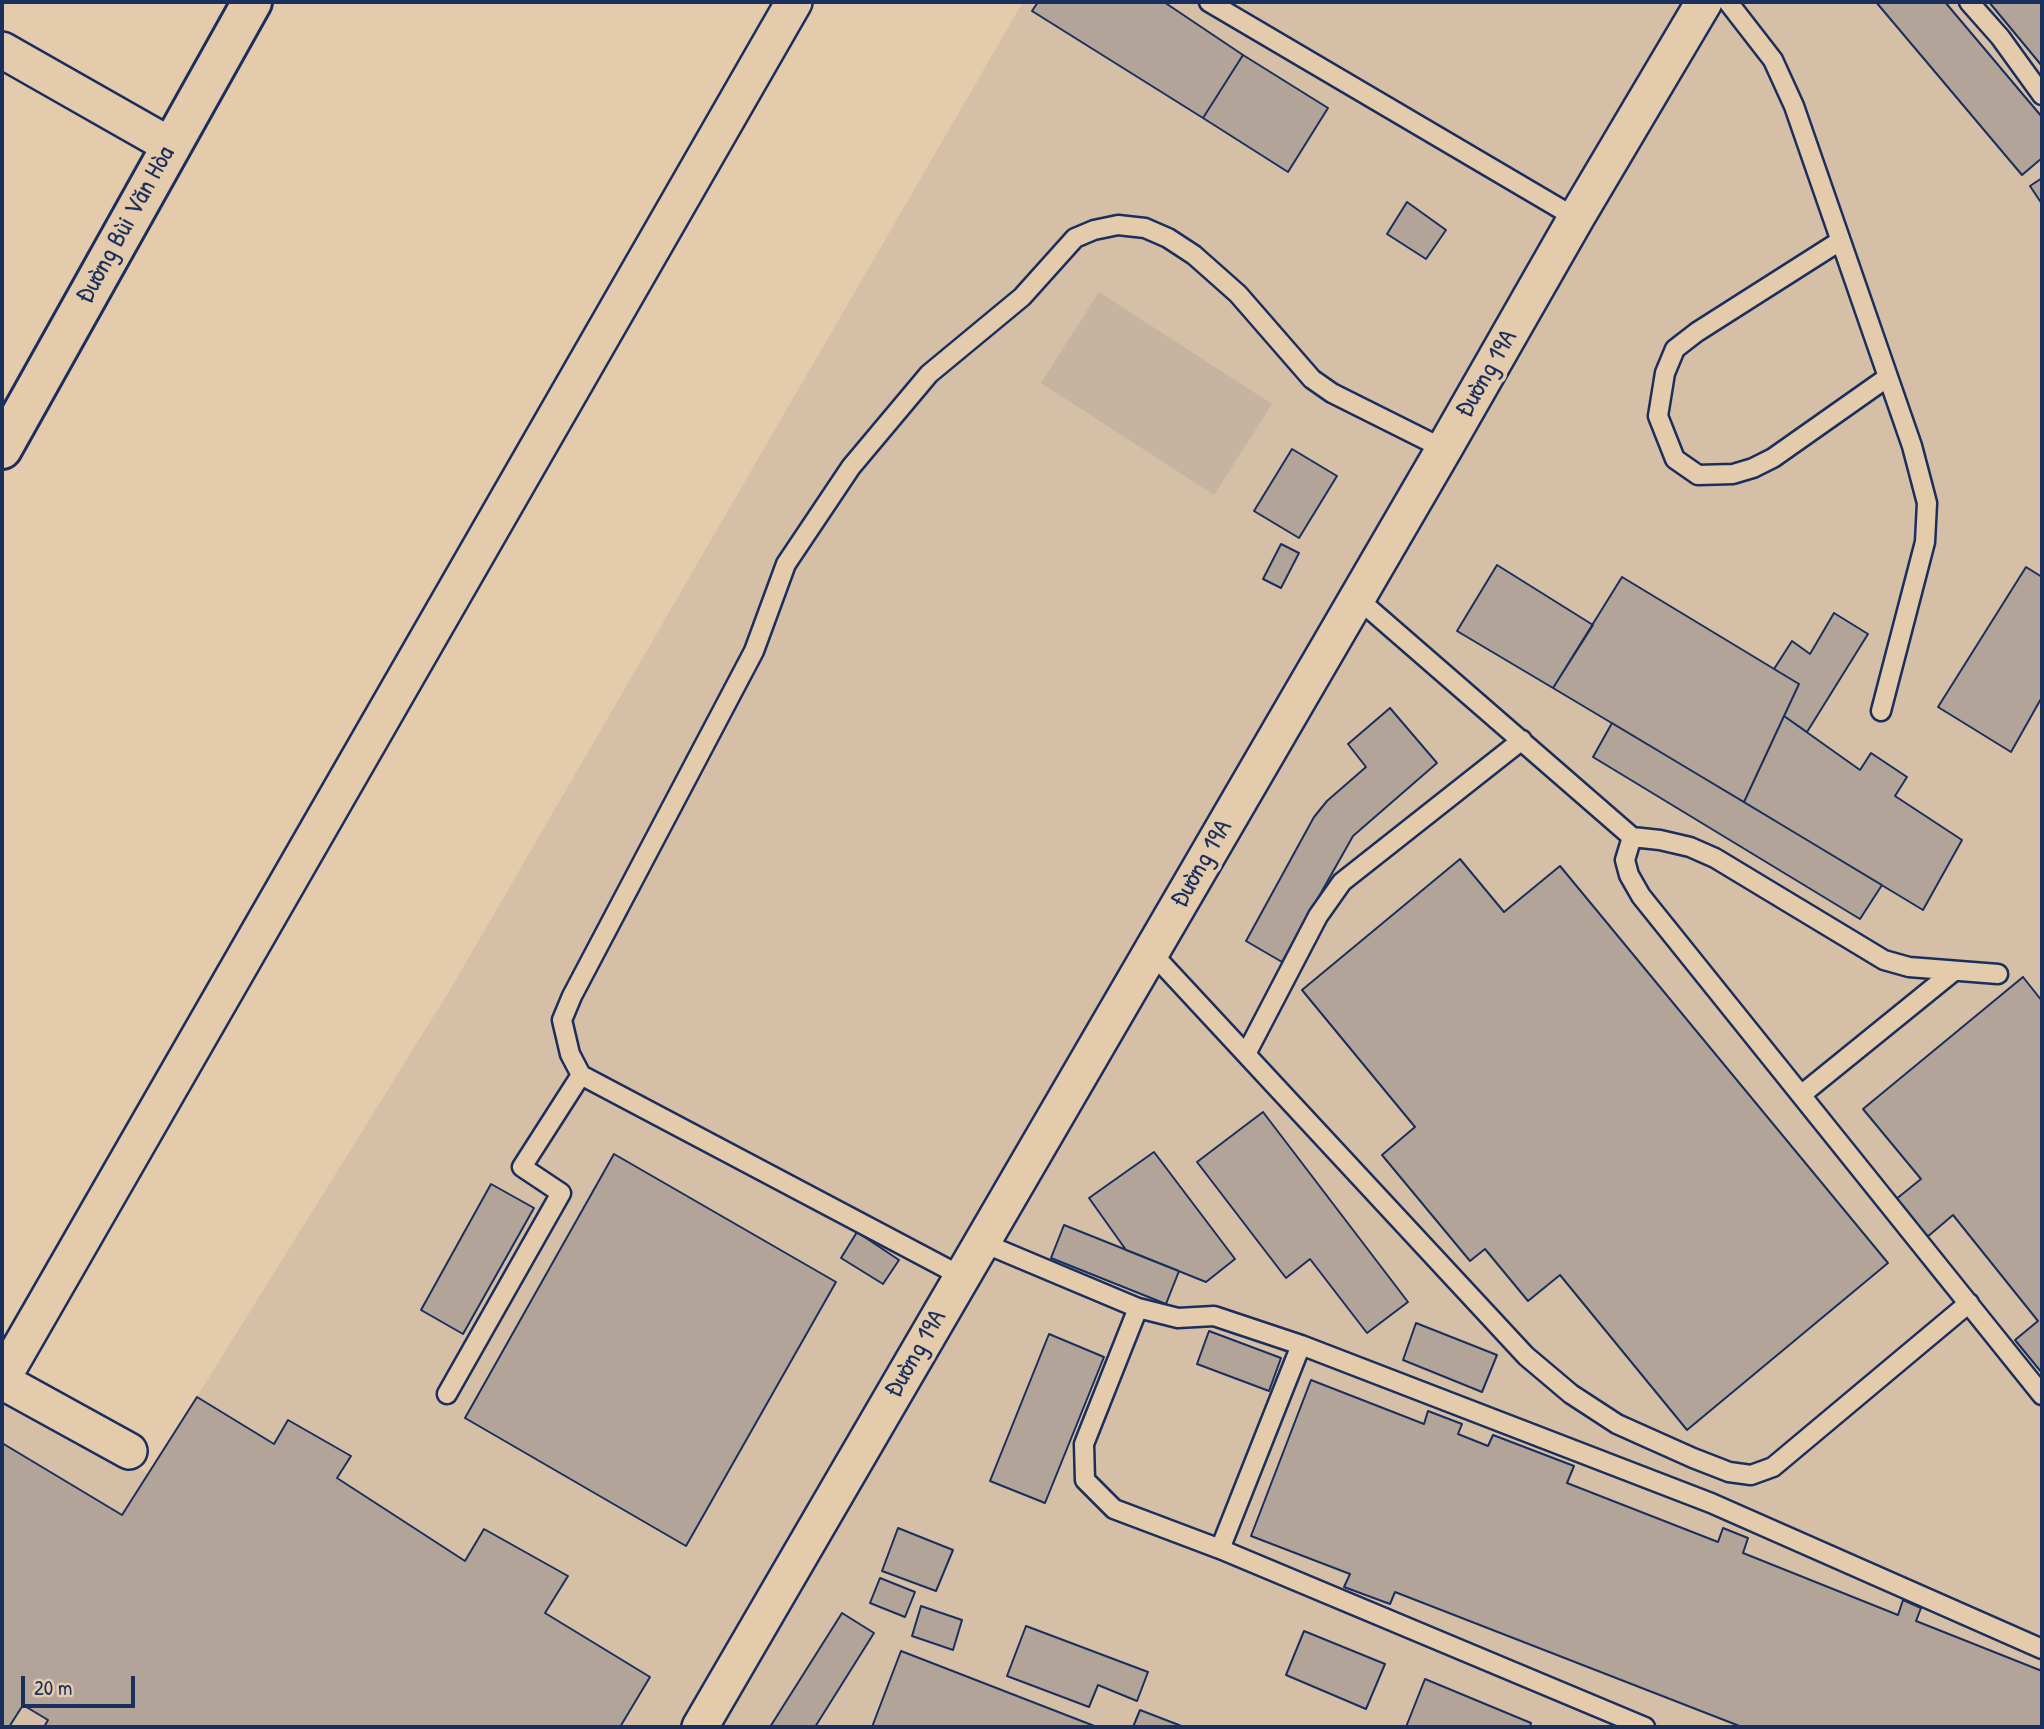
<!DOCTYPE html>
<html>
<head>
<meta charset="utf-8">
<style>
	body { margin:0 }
	#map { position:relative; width:2044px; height:1729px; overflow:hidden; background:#e4cbac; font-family:"Patrick Hand",sans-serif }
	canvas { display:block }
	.frame { position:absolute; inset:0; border:4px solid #1b2f5e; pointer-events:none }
	.scale { position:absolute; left:21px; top:1676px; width:114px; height:32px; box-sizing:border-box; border:4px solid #1b2f5e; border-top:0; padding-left:9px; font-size:21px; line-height:24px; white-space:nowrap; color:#1b2f5e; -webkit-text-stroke:5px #e4cbac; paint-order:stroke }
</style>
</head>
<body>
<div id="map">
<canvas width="2044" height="1729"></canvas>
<div class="frame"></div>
<div class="scale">20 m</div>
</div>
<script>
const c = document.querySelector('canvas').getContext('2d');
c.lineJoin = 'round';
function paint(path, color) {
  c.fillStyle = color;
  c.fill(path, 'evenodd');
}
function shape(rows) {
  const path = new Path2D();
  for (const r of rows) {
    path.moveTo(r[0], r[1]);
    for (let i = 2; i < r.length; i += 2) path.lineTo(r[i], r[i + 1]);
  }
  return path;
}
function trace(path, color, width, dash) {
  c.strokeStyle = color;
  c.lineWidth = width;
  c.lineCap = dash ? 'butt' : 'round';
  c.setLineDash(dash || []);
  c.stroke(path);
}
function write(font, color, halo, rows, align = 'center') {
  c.font = font + ' "Patrick Hand",sans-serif';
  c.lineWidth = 7;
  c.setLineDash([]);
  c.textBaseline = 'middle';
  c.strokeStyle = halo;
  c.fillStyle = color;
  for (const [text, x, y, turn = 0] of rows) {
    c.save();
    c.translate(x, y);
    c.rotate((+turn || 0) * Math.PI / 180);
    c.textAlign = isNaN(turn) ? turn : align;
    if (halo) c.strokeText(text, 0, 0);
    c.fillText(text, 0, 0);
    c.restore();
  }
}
paint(shape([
	[1023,2,2042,2,2042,1727,2,1727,2,1395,149,1474,450,990]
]), '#d5bfa6');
paint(shape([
	[1099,292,1272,404,1214,495,1041,383]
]), '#c7b4a0');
const building = shape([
	[1038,2,1164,2,1243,55,1203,118,1032,11,1038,2],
	[1876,2,1945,2,2042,117,2042,158,2022,175,1876,2],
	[1989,2,2042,2,2042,66,1989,2],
	[1243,55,1328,108,1288,172,1203,118,1243,55],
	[2042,178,2042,204,2030,186,2042,178],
	[1407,202,1446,230,1426,259,1387,234,1407,202],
	[1292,449,1337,476,1299,538,1254,511,1292,449],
	[1281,544,1299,553,1281,588,1263,579,1281,544],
	[1497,565,1593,625,1553,688,1457,631,1497,565],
	[2026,567,2042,577,2042,697,2011,752,1938,707,2026,567],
	[1622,577,1799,684,1744,802,1553,688,1622,577],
	[1834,613,1868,634,1807,732,1784,716,1799,684,1774,669,1792,641,1810,654,1834,613],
	[1390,708,1437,763,1353,836,1282,962,1246,941,1314,817,1327,801,1366,767,1348,744,1390,708],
	[1784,716,1860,770,1871,753,1907,777,1895,796,1962,840,1923,910,1744,802,1784,716],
	[1612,723,1882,885,1860,919,1593,757,1612,723],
	[1460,859,1504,912,1560,866,1888,1263,1687,1430,1560,1275,1528,1301,1485,1249,1470,1261,1382,1155,1415,1127,1302,990,1460,859],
	[2023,977,2042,1001,2042,1373,2015,1340,2038,1321,1953,1215,1926,1238,1895,1200,1921,1179,1863,1109,2023,977],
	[1263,1112,1408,1302,1367,1333,1310,1259,1286,1278,1197,1162,1263,1112],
	[1154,1152,1235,1259,1206,1282,1126,1250,1089,1198,1154,1152],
	[614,1154,836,1282,686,1546,465,1418,614,1154],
	[491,1184,534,1208,463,1334,421,1310,491,1184],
	[1064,1225,1179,1271,1166,1304,1051,1258,1064,1225],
	[857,1232,899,1260,883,1284,841,1258,857,1232],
	[1416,1323,1497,1355,1482,1392,1403,1360,1416,1323],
	[1209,1331,1281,1358,1269,1391,1197,1364,1209,1331],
	[1049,1334,1104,1357,1045,1503,990,1481,1049,1334],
	[1311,1380,1424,1424,1428,1411,1462,1424,1458,1434,1488,1446,1493,1435,1574,1466,1567,1483,1718,1542,1723,1528,1748,1538,1743,1553,1898,1615,1903,1600,1921,1608,1916,1621,2042,1671,2042,1727,1742,1727,1395,1592,1390,1604,1344,1587,1350,1574,1251,1536,1311,1380],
	[197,1397,274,1444,288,1420,351,1456,337,1478,465,1561,484,1529,568,1576,545,1613,650,1677,620,1727,44,1727,48,1720,23,1705,9,1727,2,1727,2,1443,122,1515,197,1397],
	[898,1528,953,1550,936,1591,882,1571,898,1528],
	[880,1578,915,1592,905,1617,870,1603,880,1578],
	[921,1606,962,1620,953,1650,912,1636,921,1606],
	[842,1613,874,1633,815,1727,770,1727,842,1613],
	[1026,1626,1148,1672,1137,1701,1098,1685,1089,1707,1007,1676,1026,1626],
	[1304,1631,1385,1664,1366,1709,1286,1675,1304,1631],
	[901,1651,1097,1727,872,1727,901,1651],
	[1425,1679,1531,1723,1530,1727,1406,1727,1425,1679],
	[1140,1710,1184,1727,1133,1727,1140,1710]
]);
paint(building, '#b2a498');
trace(building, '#1b2f5e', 2);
const lane = shape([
	[1209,2,1576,218],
	[1728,2,1773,60,1794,106,1912,446,1927,503,1925,542,1881,711],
	[1969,2,2000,37,2042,95],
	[1840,241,1697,332,1675,349,1665,373,1658,416,1675,459,1698,475,1733,474,1753,468,1773,458,1888,377],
	[1357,598,1632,837,1660,840,1690,847,1715,858,1884,960,1909,967,1998,974],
	[1632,837,1625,860,1629,875,1641,896,2042,1395],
	[1151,952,1526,1356,1571,1394,1617,1424,1693,1458,1729,1472,1751,1475,1773,1467,1969,1303],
	[1246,1054,1318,916,1342,882,1522,740],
	[581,1075,570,1054,562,1020,572,996,754,651,786,564,851,467,929,374,1022,297,1075,238,1094,230,1118,225,1145,228,1168,238,1194,255,1238,294,1312,379,1332,393,1444,449],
	[1801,1095,1954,971],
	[981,1242,1138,1308,1178,1318,1214,1316,1301,1345,1711,1503,2042,1649],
	[1138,1308,1084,1444,1085,1480,1114,1509,1220,1549,1645,1727],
	[447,1394,561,1193,522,1167,581,1075,961,1276],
	[1220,1549,1301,1345]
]);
const street = shape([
	[2,50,171,146],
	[2,1379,794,2],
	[2,1381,129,1451],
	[700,1727,1444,449,1576,218,1704,2]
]);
const primary = shape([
	[2,449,252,2]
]);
trace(lane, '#1b2f5e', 23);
trace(street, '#1b2f5e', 40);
trace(primary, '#1b2f5e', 44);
trace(lane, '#e4cbac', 18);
trace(street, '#e4cbac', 35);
trace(primary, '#e4cbac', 38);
write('26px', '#1b2f5e', '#e4cbac', [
	["Đường Bùi Văn Hòa",126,225,-61],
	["Đường 19A",1487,374,-60],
	["Đường 19A",1202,864,-60],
	["Đường 19A",916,1354,-60]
]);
</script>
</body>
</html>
